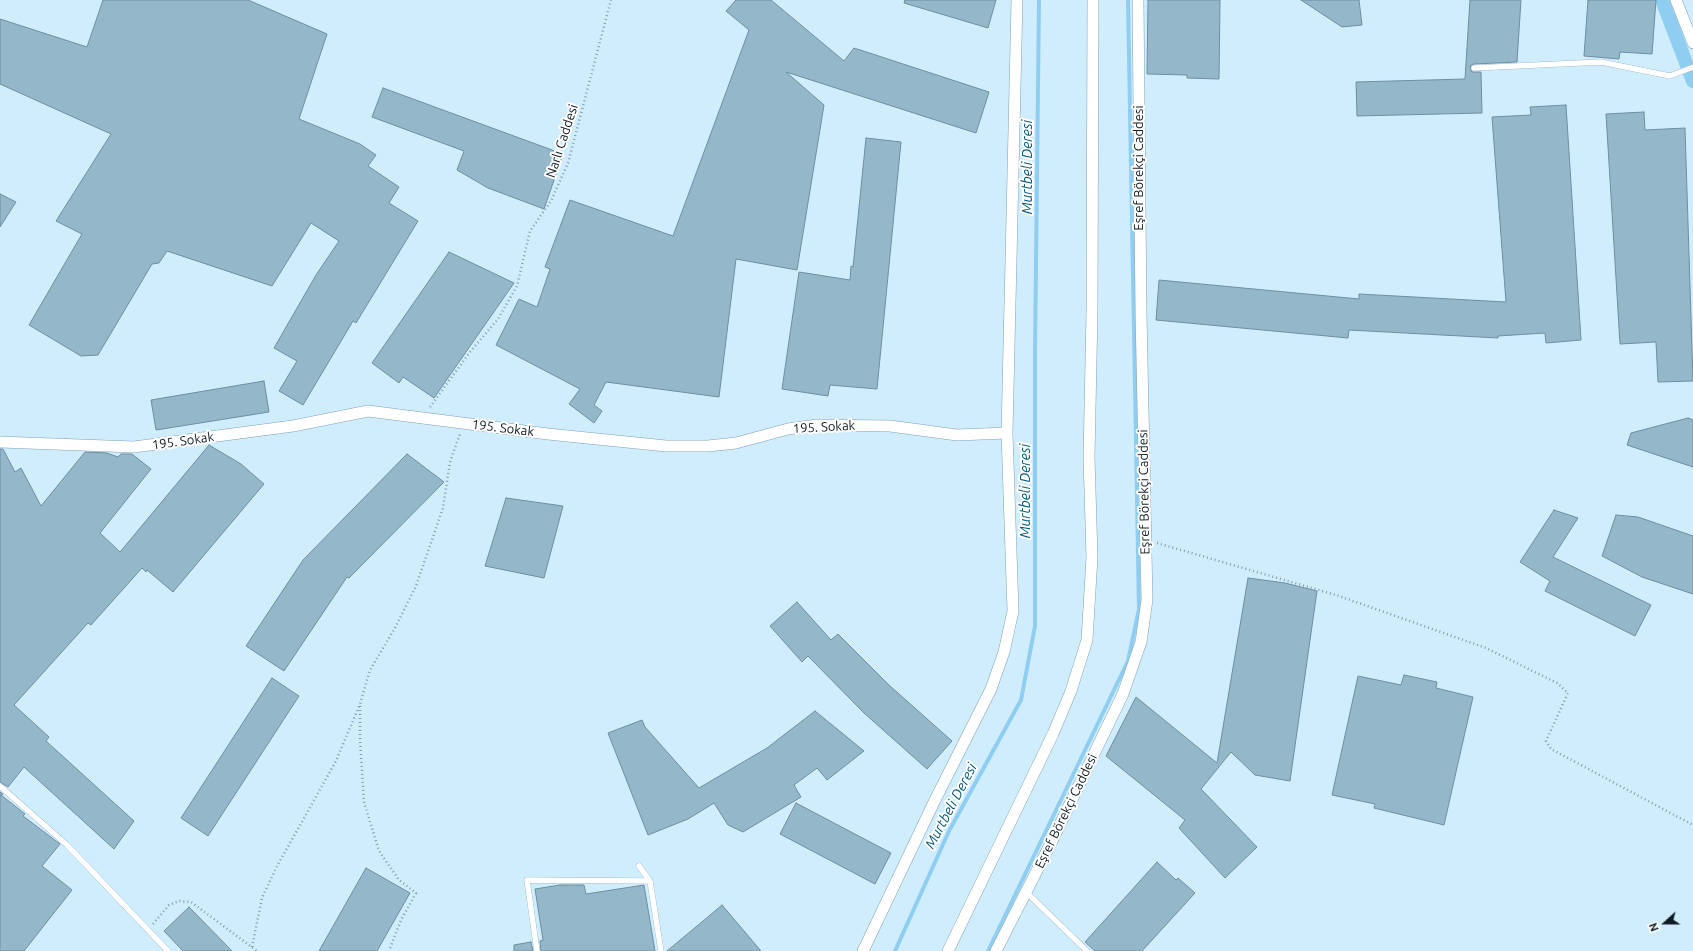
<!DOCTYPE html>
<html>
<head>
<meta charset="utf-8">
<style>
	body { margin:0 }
	#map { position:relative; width:1693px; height:951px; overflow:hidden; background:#d0edfe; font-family:Ubuntu,sans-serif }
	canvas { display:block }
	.north { position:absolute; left:1645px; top:903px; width:40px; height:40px; -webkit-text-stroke:3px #fff; paint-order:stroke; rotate:249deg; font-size:11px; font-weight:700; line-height:16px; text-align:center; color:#0d1b22 }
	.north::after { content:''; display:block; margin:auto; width:14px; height:18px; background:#0d1b22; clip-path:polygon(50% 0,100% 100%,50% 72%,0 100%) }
</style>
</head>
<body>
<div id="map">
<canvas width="1693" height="951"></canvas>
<div class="north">N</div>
</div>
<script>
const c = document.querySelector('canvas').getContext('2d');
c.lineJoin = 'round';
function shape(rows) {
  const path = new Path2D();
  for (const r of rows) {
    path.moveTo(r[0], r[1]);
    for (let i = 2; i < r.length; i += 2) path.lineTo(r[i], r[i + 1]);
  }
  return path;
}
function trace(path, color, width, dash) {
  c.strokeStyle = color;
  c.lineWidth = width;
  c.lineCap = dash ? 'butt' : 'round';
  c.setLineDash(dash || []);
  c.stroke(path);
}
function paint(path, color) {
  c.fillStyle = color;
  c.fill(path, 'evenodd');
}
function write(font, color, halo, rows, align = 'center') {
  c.font = font + ' Ubuntu,sans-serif';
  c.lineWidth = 4;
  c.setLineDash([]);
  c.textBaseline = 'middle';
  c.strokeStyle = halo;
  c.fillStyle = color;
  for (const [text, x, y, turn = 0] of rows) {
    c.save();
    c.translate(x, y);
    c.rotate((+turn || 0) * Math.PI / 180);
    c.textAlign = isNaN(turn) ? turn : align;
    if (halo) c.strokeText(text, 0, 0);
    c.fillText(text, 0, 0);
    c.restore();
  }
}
trace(shape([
	[895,951,949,831,1021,700,1035,626,1035,351,1039,0],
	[988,951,1128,661,1139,609,1128,0]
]), '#8fcef1', 4);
trace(shape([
	[1662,0,1693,81]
]), '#8fcef1', 14);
const building = shape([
	[103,0,248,0,327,34,299,119,360,144,376,155,368,166,399,187,389,203,418,221,356,323,353,321,303,405,279,391,297,361,274,348,316,275,339,241,311,223,272,286,167,251,159,263,152,264,98,355,81,356,29,325,82,234,56,221,111,134,0,84,0,19,87,47,103,0],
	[736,0,771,0,844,61,854,48,989,92,976,133,786,72,824,105,797,270,736,259,719,397,606,382,594,405,602,411,594,423,569,404,580,389,496,345,519,299,537,307,550,269,545,267,570,200,673,236,749,30,726,11,736,0],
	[905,0,996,0,988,28,904,3,905,0],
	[1148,0,1220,0,1219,79,1187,78,1187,75,1147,74,1148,0],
	[1301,0,1359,0,1362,25,1342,27,1301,0],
	[1470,0,1521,0,1517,62,1474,64,1470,66,1472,72,1481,72,1482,113,1357,116,1356,82,1465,79,1470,0],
	[1588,0,1656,0,1652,54,1620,52,1619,59,1584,56,1588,0],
	[383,88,563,154,544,209,488,188,457,170,464,151,372,117,383,88],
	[1566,105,1581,340,1546,343,1545,333,1498,336,1498,338,1349,330,1348,338,1156,320,1159,280,1359,299,1359,294,1506,302,1492,117,1531,115,1530,107,1566,105],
	[1644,112,1645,130,1685,128,1693,381,1658,382,1656,342,1620,344,1606,114,1644,112],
	[866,138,901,142,877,389,830,385,828,396,782,389,799,272,850,280,851,266,853,267,866,138],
	[0,194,16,202,0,227,0,194],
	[449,252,514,283,434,398,403,377,399,383,372,363,449,252],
	[264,381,269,412,156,430,151,400,264,381],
	[1688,418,1693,420,1693,467,1627,445,1631,433,1688,418],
	[209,445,241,464,264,484,173,592,147,570,146,572,142,568,91,625,88,623,14,705,49,737,46,741,134,821,114,849,24,767,8,787,0,782,0,449,3,449,15,472,21,468,41,506,85,452,107,453,118,457,121,454,132,454,151,469,100,533,120,552,209,445],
	[407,454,444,482,349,578,347,577,284,671,246,646,303,560,407,454],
	[506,498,563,506,544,578,485,566,506,498],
	[1554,510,1578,518,1553,557,1651,605,1635,636,1545,591,1550,581,1520,562,1554,510],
	[1616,515,1638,517,1693,536,1693,594,1642,577,1602,556,1616,515],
	[1248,578,1285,583,1317,591,1290,781,1255,775,1231,752,1201,789,1257,847,1225,878,1179,828,1185,820,1106,756,1136,697,1217,763,1248,578],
	[797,602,831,640,838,634,890,686,952,741,927,769,864,713,808,656,802,662,770,626,797,602],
	[1404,675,1437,682,1436,688,1473,697,1444,825,1374,808,1375,804,1332,795,1358,676,1401,685,1404,675],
	[272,678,299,696,208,836,181,818,272,678],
	[815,711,864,751,827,780,817,768,794,785,801,797,743,832,728,825,714,803,688,819,648,835,608,733,642,720,645,727,699,788,767,748,815,711],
	[0,792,3,794,1,795,25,814,23,816,60,844,42,866,72,890,24,951,0,951,0,792],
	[796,803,891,853,875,884,780,834,796,803],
	[1157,862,1176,880,1178,878,1195,893,1142,951,1095,951,1085,942,1157,862],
	[366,868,410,893,377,951,319,951,366,868],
	[560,885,584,885,586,894,644,885,655,951,541,951,540,941,543,940,535,889,560,885],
	[722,905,761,951,667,951,703,921,722,905],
	[189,907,232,951,183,951,164,931,189,907],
	[531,942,533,951,514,951,514,945,531,942]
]);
paint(building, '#94b7ca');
trace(building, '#6d8ea1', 1);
const service = shape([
	[1474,68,1601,62,1670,76,1693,67],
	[0,786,67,845,168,951],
	[639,866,650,881,661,951],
	[1026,892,1087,951],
	[537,951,527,880,650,881]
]);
const minor = shape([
	[1676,0,1693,43],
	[0,442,134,447,293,426,368,411,548,434,666,446,708,446,736,443,788,429,817,425,890,426,957,435,1007,433],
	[863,951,935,800,991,689,1004,652,1013,611,1007,433,1017,0],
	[948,951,1053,734,1071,691,1087,640,1092,557,1089,457,1092,312,1093,0],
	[996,951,1052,841,1123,694,1141,642,1147,600,1141,313,1138,0]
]);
trace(service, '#7fa1b4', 6);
trace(minor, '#7fa1b4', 12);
trace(shape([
	[430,407,470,352,498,319,517,286,530,231,551,201,568,163,611,0],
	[1157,543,1336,595,1486,648,1557,683,1568,693,1546,741,1551,749,1693,825],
	[360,706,360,740,364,802,379,851,399,880,416,893,401,920,389,951],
	[153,924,169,905,179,901,191,902,257,951],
	[252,947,262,898,276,868,336,761,360,704,370,670,395,628,416,586,443,508,450,462,460,434]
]), '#849ca9', 2.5, [1, 3]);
trace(service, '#fff', 5.5);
trace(minor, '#fff', 11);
write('13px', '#0d1b22', '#fff', [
	["Narlı Caddesi",562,141,-72],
	["Eşref Börekçi Caddesi",1139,168,-90],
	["195. Sokak",824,427,-3],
	["195. Sokak",503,428,7],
	["195. Sokak",183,441,-8],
	["Eşref Börekçi Caddesi",1144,492,-91],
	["Eşref Börekçi Caddesi",1066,811,-64]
]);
write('italic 14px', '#04587a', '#fff', [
	["Murtbeli Deresi",1027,167,-90],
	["Murtbeli Deresi",1025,491,-90],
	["Murtbeli Deresi",951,806,-62]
]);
</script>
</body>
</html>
